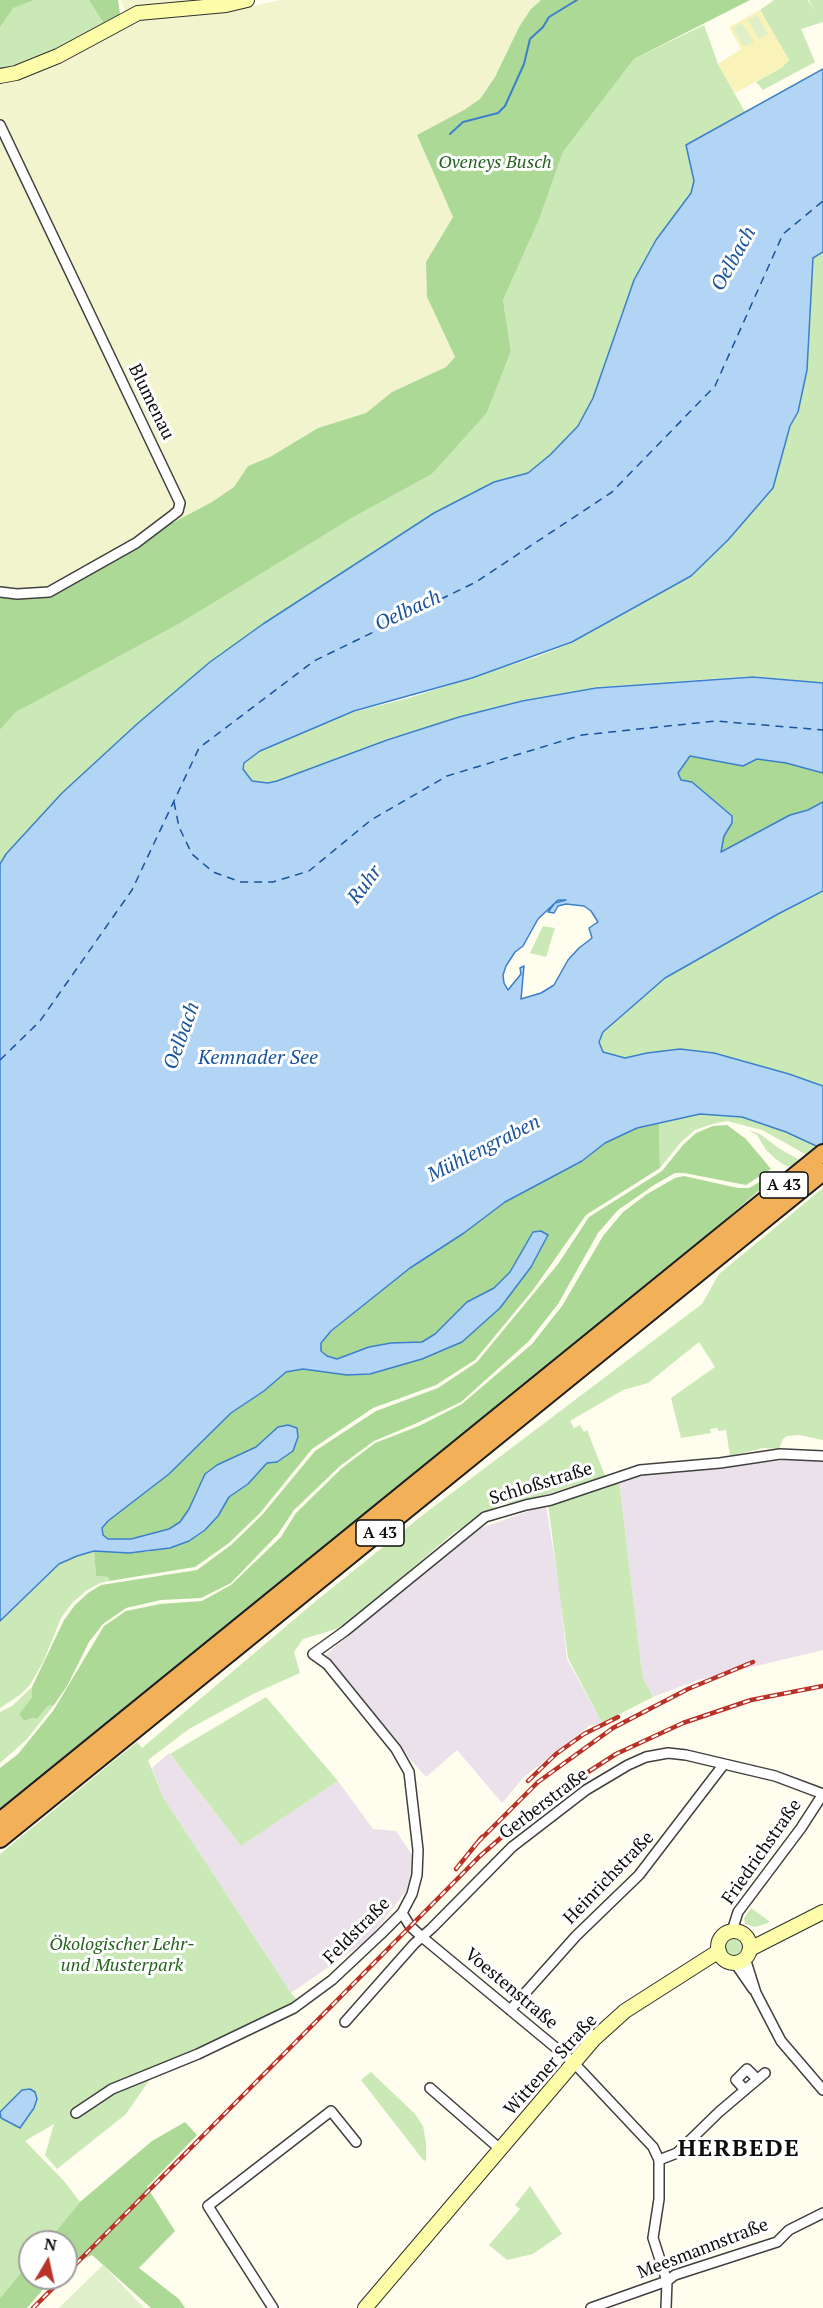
<!DOCTYPE html>
<html>
<head>
<meta charset="utf-8">
<style>
	body { margin:0 }
	#map { position:relative; width:823px; height:2308px; overflow:hidden; background:#fffded; font-family:"PT Serif",serif }
	canvas { display:block }
	.north { position:absolute; left:18px; top:2230px; width:60px; height:60px; box-sizing:border-box; background:#fff; border:2px solid #9e9e9e; border-radius:50%; rotate:9deg; font-size:16px; font-weight:700; line-height:24px; text-align:center; color:#0d0d0d }
	.north::after { content:''; display:block; margin:auto; width:21px; height:27px; background:#ba3227; clip-path:polygon(50% 0,100% 100%,50% 72%,0 100%) }
</style>
</head>
<body>
<div id="map">
<canvas width="823" height="2308"></canvas>
<div class="north">N</div>
</div>
<script>
const c = document.querySelector('canvas').getContext('2d');
c.lineJoin = 'round';
function paint(path, color) {
  c.fillStyle = color;
  c.fill(path, 'evenodd');
}
function shape(rows) {
  const path = new Path2D();
  for (const r of rows) {
    if (r.length === 3) {
      path.moveTo(r[0] + r[2], r[1]);
      path.arc(r[0], r[1], r[2], 0, 2 * Math.PI);
      continue;
    }
    path.moveTo(r[0], r[1]);
    for (let i = 2; i < r.length; i += 2) path.lineTo(r[i], r[i + 1]);
  }
  return path;
}
function trace(path, color, width, dash) {
  c.strokeStyle = color;
  c.lineWidth = width;
  c.lineCap = dash ? 'butt' : 'round';
  c.setLineDash(dash || []);
  c.stroke(path);
}
function write(font, color, halo, rows, align = 'center') {
  c.font = font + ' "PT Serif",serif';
  c.lineWidth = 6;
  c.setLineDash([]);
  c.textBaseline = 'middle';
  c.strokeStyle = halo;
  c.fillStyle = color;
  for (const [text, x, y, turn = 0] of rows) {
    c.save();
    c.translate(x, y);
    c.rotate((+turn || 0) * Math.PI / 180);
    c.textAlign = isNaN(turn) ? turn : align;
    if (halo) c.strokeText(text, 0, 0);
    c.fillText(text, 0, 0);
    c.restore();
  }
}
paint(shape([
	[823,1459,823,1650,698,1680,653,1697,643,1678,641,1664,619,1481,633,1476,788,1460],
	[546,1505,559,1586,567,1659,602,1723,589,1726,524,1777,502,1803,457,1750,426,1777,396,1744,325,1656,405,1585,481,1528],
	[169,1753,241,1846,338,1781,373,1829,396,1831,414,1858,410,1886,369,1939,291,1993,163,1797,152,1768]
]), '#ebe1eb');
paint(shape([
	[121,0,203,0,125,11],
	[281,0,541,0,531,9,519,27,495,77,480,99,465,110,417,135,453,217,426,262,427,297,455,357,446,367,392,392,366,413,318,428,270,457,248,466,235,487,212,502,47,589,7,589,0,587,0,80,45,69,143,20,216,14]
]), '#f2f4ce');
paint(shape([
	[0,0,113,0,116,20,67,48,0,72],
	[774,0,808,0,815,12,809,0,823,0,823,22,801,29,815,62,763,90,756,82,781,68,789,60,760,10],
	[704,25,718,64,745,112,686,145,694,181,691,193,656,240,622,312,593,398,578,426,550,455,528,473,494,482,434,513,375,550,210,662,137,724,62,793,6,854,0,864,0,730,16,712,350,519,432,474,487,413,511,351,503,300,539,220,563,152,634,59],
	[823,252,823,683,753,676,597,687,522,700,459,717,387,739,277,781,259,783,252,781,247,777,243,769,244,763,260,751,354,712,409,698,536,657,572,643,691,576,728,540,773,488,790,426,798,412,807,370,813,258],
	[823,891,823,1086,789,1074,758,1066,647,1053,625,1058,603,1052,598,1042,602,1032,665,978,778,914],
	[543,926,555,928,546,957,530,953],
	[700,1114,742,1117,785,1132,823,1149,823,1164,762,1130,727,1121,712,1124,695,1130,681,1142,660,1168,659,1122],
	[748,1130,760,1134,780,1149,823,1173,786,1166,777,1160,766,1150,757,1135],
	[823,1188,823,1440,799,1435,787,1436,783,1439,779,1449,763,1448,730,1456,726,1430,719,1431,717,1428,710,1429,711,1433,681,1438,671,1398,715,1367,699,1342,648,1383,623,1390,570,1421,574,1428,580,1425,584,1432,587,1430,605,1476,518,1503,501,1504,452,1534,343,1627,303,1639,294,1652,300,1673,253,1694,189,1729,148,1760,163,1797,291,1993,302,2006,152,2076,126,2114,57,2169,45,2155,54,2124,25,2141,64,2181,80,2202,47,2242,30,2242,30,2262,0,2298,0,1854,137,1742,142,1748,316,1601,424,1514,702,1304,719,1274],
	[619,1481,641,1664,643,1678,653,1697,602,1723,568,1658,548,1504,566,1500],
	[94,1551,96,1576,108,1577,109,1581,100,1583,86,1591,72,1603,61,1618,43,1662,30,1685,21,1694,0,1708,0,1621,60,1564,77,1556],
	[32,1687,32,1697,19,1714,24,1721,32,1718,37,1719,48,1706,54,1705,26,1740,0,1763,0,1712,12,1706],
	[266,1697,338,1781,241,1846,170,1754],
	[751,1908,769,1921,768,1923,755,1927,745,1924,744,1918],
	[734,1947,9],
	[371,2072,415,2114,423,2126,426,2143,426,2160,424,2161,361,2080],
	[530,2186,562,2234,533,2254,507,2260,489,2245,520,2209,515,2205]
]), '#cbe8b7');
paint(shape([
	[0,0,34,0,13,8,0,27],
	[89,0,118,0,120,15,104,23],
	[541,0,750,0,634,59,563,152,539,220,503,300,511,351,487,413,432,474,350,519,180,623,16,712,0,730,0,587,7,589,47,589,212,502,234,487,248,466,270,457,318,428,366,413,392,392,446,367,455,357,427,297,426,262,453,217,417,135,464,110,480,99,495,77,519,27,531,9],
	[690,756,742,765,757,759,786,763,823,773,823,802,808,810,790,815,720,852,724,836,732,823,732,816,681,780,678,773],
	[659,1122,660,1168,586,1215,533,1290,475,1360,436,1385,373,1408,312,1449,260,1513,229,1543,195,1567,109,1581,108,1577,96,1576,94,1551,147,1552,189,1541,205,1530,218,1516,229,1497,248,1484,267,1463,277,1462,293,1451,298,1437,278,1427,256,1447,217,1465,205,1474,189,1509,180,1522,169,1529,131,1539,108,1539,103,1535,102,1528,108,1521,169,1474,231,1413,264,1391,286,1372,303,1369,347,1375,370,1374,422,1359,442,1351,500,1308,531,1267,548,1236,541,1231,533,1232,510,1272,494,1288,467,1302,435,1334,422,1342,391,1343,369,1347,337,1359,327,1356,321,1350,321,1343,332,1331,410,1268,464,1233,505,1202,583,1161,605,1143,637,1128],
	[727,1125,746,1139,771,1169,746,1185,684,1173,675,1173,654,1185,618,1210,598,1233,558,1304,529,1341,461,1402,417,1423,374,1441,340,1466,294,1510,278,1534,231,1583,201,1598,161,1600,126,1608,103,1624,89,1642,67,1686,54,1705,48,1706,37,1719,32,1718,24,1721,19,1714,32,1697,32,1687,64,1620,75,1605,88,1593,101,1585,197,1570,231,1545,262,1515,315,1451,376,1411,438,1388,477,1362,558,1264,589,1217,662,1171,683,1145,696,1133,713,1126],
	[773,1174,776,1176,699,1242,0,1808,0,1768,18,1754,53,1711,104,1626,126,1611,160,1604,202,1601,231,1585,281,1537,296,1513,342,1468,375,1443,419,1426,462,1404,532,1344,562,1306,603,1236,623,1212,647,1194,675,1178,684,1176,738,1188,749,1188],
	[185,2122,197,2135,147,2187,175,2231,139,2268,179,2299,185,2308,151,2308,92,2255,66,2268,66,2242,47,2242,80,2202,152,2141],
	[30,2262,30,2278,53,2278,27,2308,0,2308,0,2298]
]), '#add997');
paint(shape([
	[760,10,789,60,781,68,735,93,718,64,741,49,729,27]
]), '#f9f3ba');
paint(shape([
	[757,15,768,34,759,39,748,20],
	[742,23,754,42,744,47,733,28],
	[103,2265,144,2308,59,2308]
]), '#deefc9');
const water = shape([
	[823,69,823,252,813,258,807,370,798,412,790,426,773,488,728,540,691,576,572,642,472,678,354,711,260,751,244,763,243,769,252,781,268,783,277,781,387,740,459,717,522,701,596,688,753,677,823,683,823,773,786,763,757,759,743,766,690,756,678,773,681,780,692,782,732,816,732,823,724,836,721,852,790,815,808,810,823,802,823,891,778,914,665,978,603,1032,599,1042,603,1052,625,1058,647,1053,680,1049,714,1053,789,1074,823,1086,823,1149,786,1132,742,1117,700,1114,637,1128,605,1143,582,1161,505,1202,464,1233,410,1268,331,1331,321,1343,321,1351,327,1356,337,1359,369,1347,391,1343,422,1342,435,1334,467,1302,494,1288,510,1272,533,1232,541,1231,548,1235,531,1267,500,1308,462,1342,422,1359,370,1374,347,1375,303,1369,286,1372,264,1391,231,1413,169,1474,108,1521,102,1528,103,1535,108,1539,131,1539,169,1529,180,1522,189,1509,205,1474,217,1465,256,1447,278,1427,288,1425,297,1428,298,1437,293,1451,277,1462,267,1463,248,1484,229,1497,218,1516,205,1530,189,1541,170,1548,129,1553,94,1551,77,1556,59,1564,0,1621,0,864,6,854,62,793,137,724,210,662,263,624,434,513,494,482,528,473,550,455,578,426,593,398,634,280,656,240,691,193,694,181,686,145,823,69],
	[558,900,566,900,555,903,548,912,554,913,558,906,566,904,584,906,591,911,598,922,589,928,592,938,579,948,568,960,554,985,541,993,521,999,524,966,520,968,521,974,508,990,504,983,503,975,506,966,515,952,523,946,538,919,558,900],
	[30,2089,35,2092,37,2099,34,2108,20,2128,1,2118,0,2112,22,2090,30,2089]
]);
paint(water, '#b2d4f5');
trace(water, '#3b80cb', 1.5);
trace(shape([
	[450,134,463,122,498,113,505,106,524,64,530,39,543,27,549,17,577,0]
]), '#3b80cb', 2);
trace(shape([
	[174,802,179,827,192,854,213,872,241,882,273,882,309,871,371,820,447,776,582,735,716,721,823,730],
	[0,1060,40,1021,132,890,199,748,314,661,476,582,612,492,715,386,783,234,823,201]
]), '#18539c', 1.5, [8, 6]);
const street = shape([
	[0,125,180,503,178,511,173,515,136,543,49,592,17,594,0,592],
	[402,1913,410,1926,422,1937,573,2062,653,2147,659,2160,659,2199,653,2238,667,2281,666,2308],
	[732,1931,738,1912,801,1828,823,1794],
	[745,1958,756,1993,781,2041,823,2090],
	[735,1963,753,1989],
	[510,2010,576,1936,639,1875,724,1764],
	[345,2022,414,1944,432,1928,512,1847,586,1790,628,1765,646,1757,668,1753,686,1755,775,1776,823,1794],
	[430,2088,500,2149],
	[745,2090,736,2080,747,2069,757,2079],
	[76,2113,112,2089,198,2054,294,2008,332,1980,381,1934,402,1913,412,1894,417,1875,418,1850,409,1772,396,1749,327,1664,313,1654,345,1631,485,1517,526,1505,551,1500,640,1470,720,1463,780,1454,823,1456],
	[659,2160,677,2153,719,2112,765,2073],
	[273,2308,208,2206,331,2111,356,2142],
	[591,2308,667,2281,675,2275,777,2242,789,2230,823,2213]
]);
const secondary = shape([
	[0,76,16,73,58,56,138,13,226,5,247,0],
	[734,1947,16],
	[750,1949,823,1912],
	[365,2308,594,2039,625,2011,719,1951]
]);
const highway = shape([
	[0,1821,823,1153],
	[0,1839,823,1172]
]);
trace(street, '#404040', 12);
trace(secondary, '#2f2f2f', 16);
trace(highway, '#1e1e1e', 20);
trace(street, '#fff', 9);
trace(secondary, '#fdfda9', 14);
trace(highway, '#f2b158', 16);
const rail = shape([
	[528,1781,556,1754,584,1734,618,1717],
	[478,1842,538,1782,613,1728,688,1689,753,1662],
	[456,1869,482,1837],
	[66,2274,480,1856,543,1801,616,1754,683,1723,751,1700,823,1686],
	[33,2308,63,2278]
]);
trace(rail, '#ba3227', 4.5);
trace(rail, '#fff', 2, [7]);
for (const [x, y, w] of [
	[784,1185,48],
	[380,1533,48]
]) {
  const box = new Path2D();
  box.roundRect(x - w / 2, y - 13, w, 26, 4.5);
  c.fillStyle = '#fff';
  c.fill(box);
  trace(box, '#0d0d0d', 1.5);
}
write('bold 16px', '#0d0d0d', null, [
	["A 43",784,1185],
	["A 43",380,1533]
]);
write('italic 18px', '#24631e', '#fff', [
	["Oveneys Busch",495,163],
	["Ökologischer Lehr-",122,1945],
	["und Musterpark",122,1966]
]);
write('18px', '#0d0d0d', '#fff', [
	["Blumenau",151,402,64],
	["Schloßstraße",541,1484,-17],
	["Gerberstraße",544,1804,-37],
	["Friedrichstraße",762,1852,-55],
	["Heinrichstraße",609,1878,-46],
	["Feldstraße",357,1931,-45],
	["Voestenstraße",511,1989,40],
	["Wittener Straße",551,2065,-48],
	["Meesmannstraße",703,2249,-21]
]);
write('italic 20px', '#18539c', '#fff', [
	["Oelbach",734,259,-61],
	["Oelbach",408,611,-25],
	["Ruhr",365,885,-53],
	["Oelbach",182,1036,-70],
	["Kemnader See",258,1058],
	["Mühlengraben",484,1149,-27]
]);
c.letterSpacing = '1.5px';
write('bold 24px', '#0d0d0d', '#fff', [
	["HERBEDE",739,2149]
]);
c.letterSpacing = '0px';
</script>
</body>
</html>
